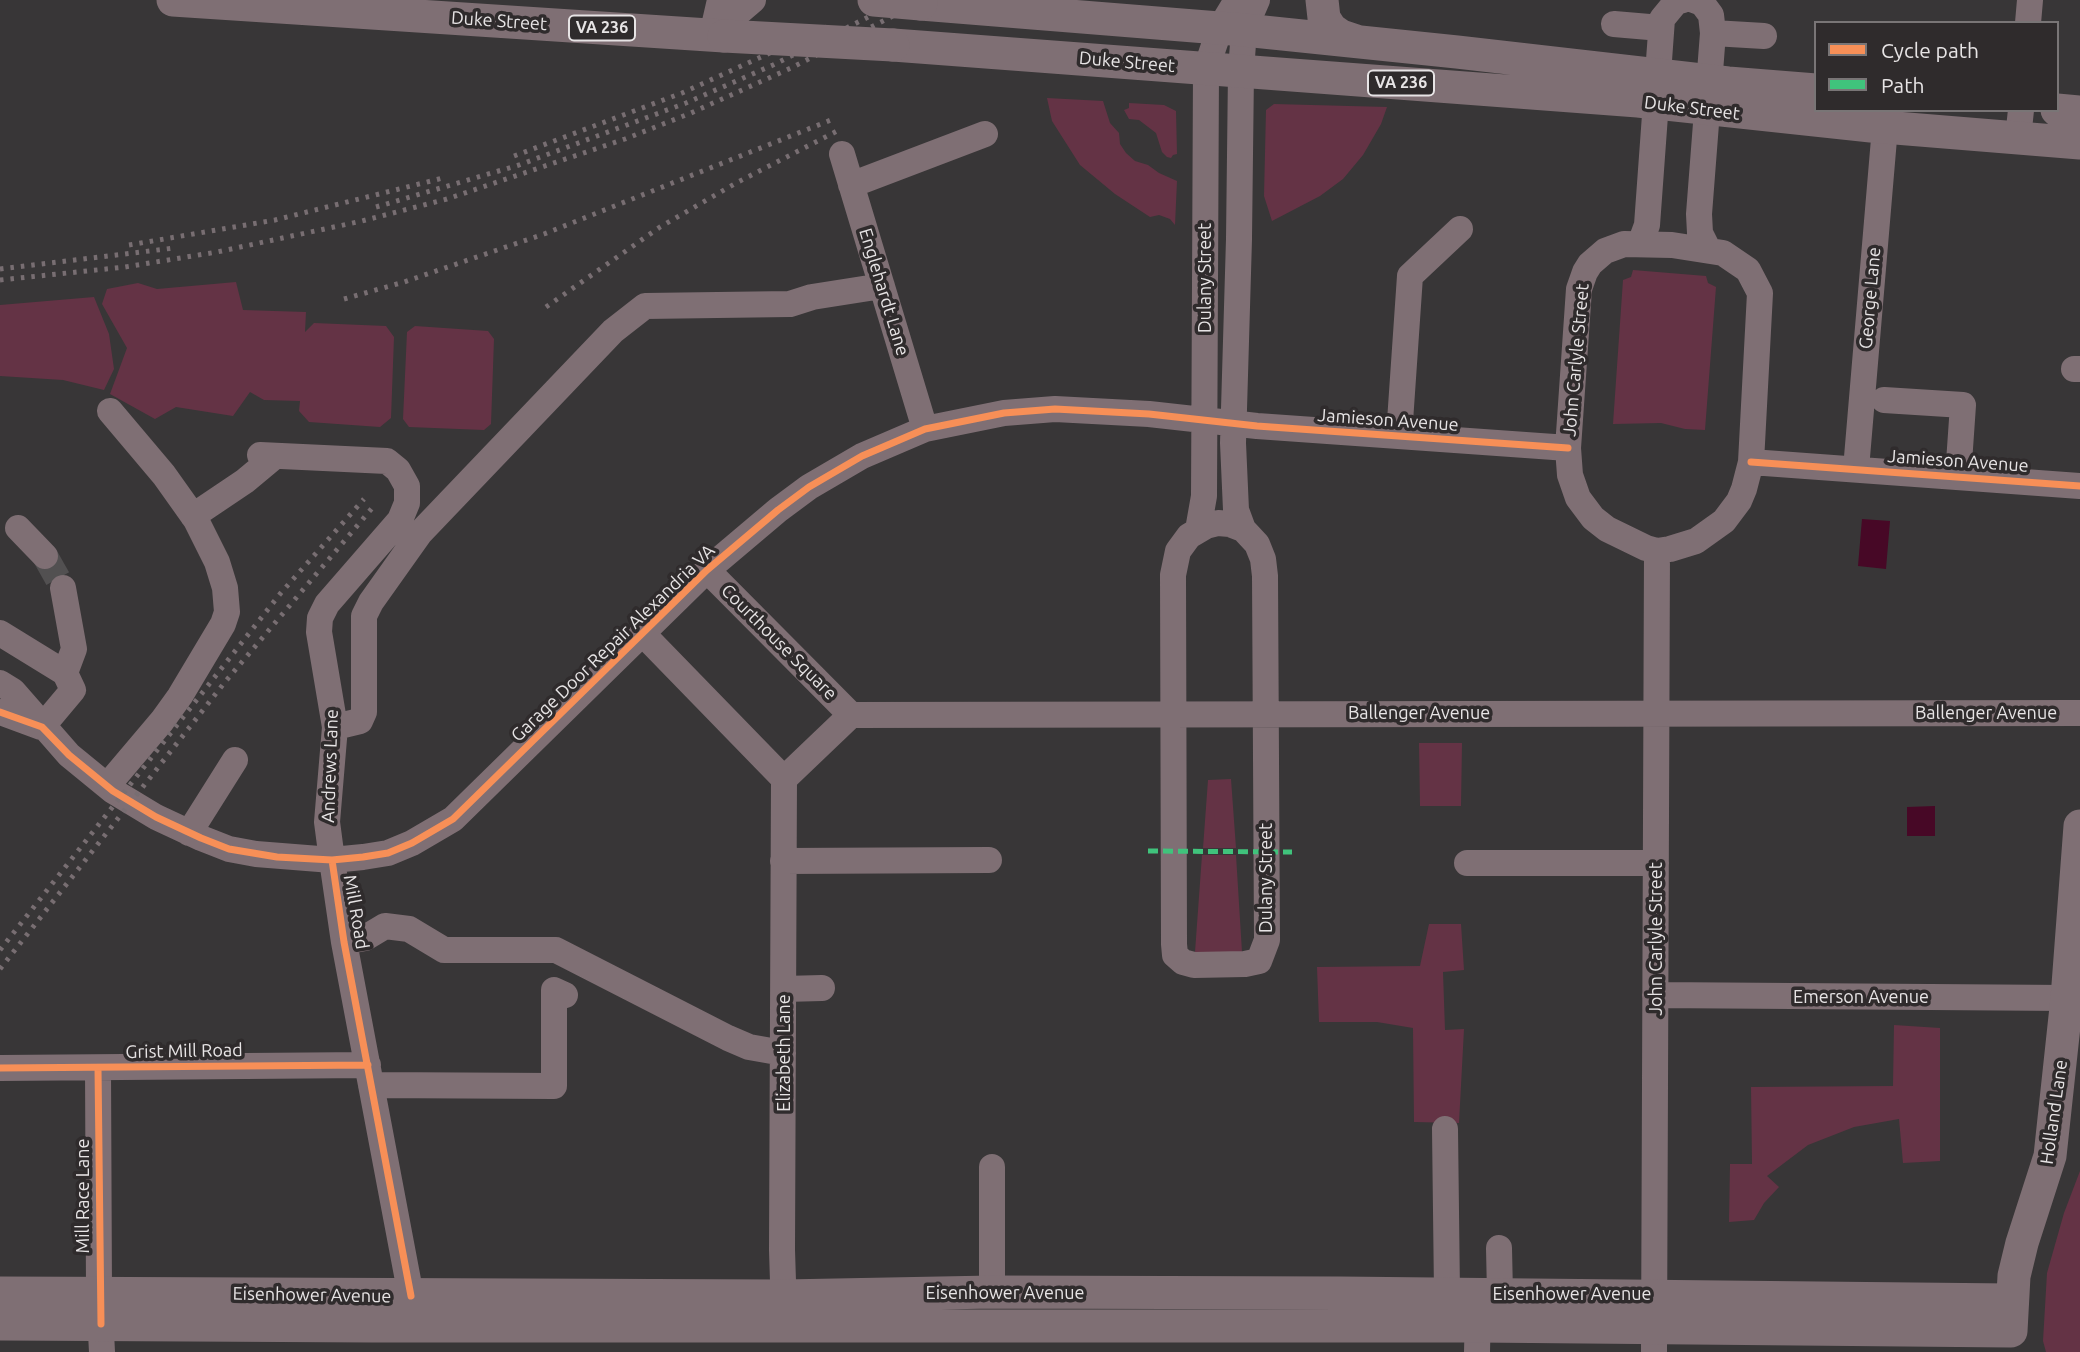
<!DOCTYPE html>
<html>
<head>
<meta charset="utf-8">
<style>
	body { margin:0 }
	#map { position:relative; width:2080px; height:1352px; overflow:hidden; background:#383637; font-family:Ubuntu,sans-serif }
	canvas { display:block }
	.legend { position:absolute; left:1814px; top:21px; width:245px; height:91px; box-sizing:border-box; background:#2f2b2c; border:2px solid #797576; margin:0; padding:9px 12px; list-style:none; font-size:21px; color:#e7e4e5 }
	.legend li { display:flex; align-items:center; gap:14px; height:35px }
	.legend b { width:35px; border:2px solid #797576 }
</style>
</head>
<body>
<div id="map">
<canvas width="2080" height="1352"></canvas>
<ul class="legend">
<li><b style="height:9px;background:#f78f57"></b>Cycle path</li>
<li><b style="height:9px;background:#40c37c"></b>Path</li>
</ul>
</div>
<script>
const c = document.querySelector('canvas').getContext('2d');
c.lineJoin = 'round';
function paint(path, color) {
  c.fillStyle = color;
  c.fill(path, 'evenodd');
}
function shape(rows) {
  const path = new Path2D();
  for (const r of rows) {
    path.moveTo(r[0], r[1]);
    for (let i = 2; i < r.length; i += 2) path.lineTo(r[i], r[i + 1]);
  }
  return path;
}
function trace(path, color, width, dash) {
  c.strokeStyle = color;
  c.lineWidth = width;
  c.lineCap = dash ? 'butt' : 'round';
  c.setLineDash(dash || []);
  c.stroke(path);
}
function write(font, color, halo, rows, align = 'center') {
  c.font = font + ' Ubuntu,sans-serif';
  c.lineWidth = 7;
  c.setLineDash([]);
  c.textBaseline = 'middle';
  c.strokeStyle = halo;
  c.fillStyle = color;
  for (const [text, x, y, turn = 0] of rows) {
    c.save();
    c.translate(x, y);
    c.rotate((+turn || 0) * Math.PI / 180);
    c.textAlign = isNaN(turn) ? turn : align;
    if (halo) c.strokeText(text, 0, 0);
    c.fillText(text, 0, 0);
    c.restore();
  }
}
paint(shape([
	[1047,98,1103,101,1110,123,1119,133,1120,144,1126,153,1135,161,1148,165,1159,173,1177,181,1175,225,1170,219,1159,215,1150,217,1115,194,1080,165,1052,121],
	[1129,103,1164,105,1176,111,1177,154,1173,155,1171,158,1167,157,1162,152,1156,133,1139,120,1129,119,1124,110,1129,108],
	[1274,104,1387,107,1381,124,1363,155,1343,179,1320,196,1272,221,1264,196,1266,110],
	[1633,270,1706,276,1708,283,1716,287,1705,430,1685,429,1661,423,1613,424,1623,280,1631,277],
	[236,282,243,310,306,312,305,332,314,323,386,326,394,337,391,418,380,427,309,422,299,411,300,401,264,400,250,392,233,416,176,407,155,419,110,394,127,348,102,304,107,289,138,283,157,289],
	[94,297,109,334,114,369,104,390,63,380,0,376,0,305],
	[415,326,488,331,494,339,491,424,484,430,409,427,403,419,407,332],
	[1419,743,1462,743,1461,806,1420,806],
	[1231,779,1236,848,1203,848,1208,780],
	[1202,855,1236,855,1242,952,1199,954,1195,952],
	[1429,924,1461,924,1464,970,1443,972,1445,1030,1464,1029,1459,1123,1414,1122,1413,1028,1377,1022,1319,1022,1317,967,1420,966],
	[1894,1025,1940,1028,1940,1161,1903,1163,1899,1119,1854,1127,1808,1145,1767,1176,1779,1187,1764,1203,1754,1220,1729,1222,1730,1164,1752,1164,1751,1087,1893,1086],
	[2080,1171,2080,1352,2046,1352,2043,1341,2047,1273,2064,1213]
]), '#643345');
paint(shape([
	[1862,519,1890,521,1886,569,1858,566],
	[1935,806,1935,836,1907,836,1907,807]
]), '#470826');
trace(shape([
	[45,556,63,588]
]), '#525051', 26, [26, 13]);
trace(shape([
	[1694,0,1702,3,1711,15,1713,33,1699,214,1700,233,1708,249],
	[2028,23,2030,0],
	[1614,24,1661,28],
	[1713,33,1764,36],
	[712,35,753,0],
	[712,35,720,0],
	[2018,138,2021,110],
	[842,154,925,429],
	[851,185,985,134],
	[1624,244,1672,245,1723,253,1748,270,1760,293,1751,462,1744,489,1739,501,1724,521,1696,541,1670,549,1657,551,1646,548,1607,529,1593,518,1578,498,1570,475,1568,448,1579,289,1585,272,1590,264,1605,251,1624,244],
	[1640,244,1647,225,1662,19,1676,2,1683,0],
	[2074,369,2080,369],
	[1884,400,1963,405,1958,477],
	[1399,436,1410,276,1460,229],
	[260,455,387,461,398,470,407,486,407,503,400,520,327,604,320,618,319,632,335,727,327,822,332,860,344,942,411,1296],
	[1751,462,2080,486],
	[1856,469,1885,127],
	[193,516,245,481,275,456],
	[18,528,45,556],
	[1243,529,1230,524,1218,523,1206,526,1189,536,1178,551,1173,575,1174,944,1175,955,1183,962,1194,965,1245,964,1259,961,1267,940,1265,576,1263,559,1257,544,1243,529,1236,510,1233,443,1239,239,1241,71,1244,30,1257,0],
	[1198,530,1204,496,1206,69,1220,28,1237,0],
	[707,570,851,715],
	[63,588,74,649,65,673],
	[0,633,65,673,73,690,42,727],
	[643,634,784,779],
	[0,683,13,691,69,755,113,791,156,817,201,838,229,849,256,854,332,860,363,857,388,853,412,843,453,819,707,570,778,510,809,487,862,456,925,429,1004,413,1055,409,1149,414,1257,426,1568,448],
	[0,712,41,727],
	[335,727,360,721,364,712,364,616,371,602,420,533,613,331,645,306,790,304,812,297,882,286],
	[784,779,851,715,2080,713],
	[784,779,782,1250,784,1313],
	[107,786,162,721,180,696,223,624,227,612,225,588,217,562,196,520,164,475,110,411],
	[189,833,235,760],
	[783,861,989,860],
	[1467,863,1656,863],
	[344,942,365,938,385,926,409,929,444,950,556,950,728,1038,749,1047,783,1053],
	[784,989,822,988],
	[1655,995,2067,998],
	[0,1068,368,1065],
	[98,1068,99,1293,102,1352],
	[371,1085,554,1086,554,990,565,995],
	[1445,1129,1447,1293],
	[1499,1248,1500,1294],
	[992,1292,992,1167],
	[1477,1352,1478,1309],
	[1654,1352,1657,551]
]), '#7f6f74', 26);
trace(shape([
	[173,0,724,36],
	[1322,0,1324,18,1331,29,1341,36,1356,41],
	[921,4,1244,30,1457,52,1728,83,1816,90],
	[893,45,1638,101,1871,126,2080,143],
	[2057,110,2080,112],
	[0,1293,784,1296,992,1292,1340,1293,2011,1300],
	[0,1324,373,1326,1477,1326,2011,1331,2014,1276,2022,1243,2050,1156,2067,998,2080,826]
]), '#7f6f74', 33);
trace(shape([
	[514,156,682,93,827,27],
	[376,207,519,165,686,103,773,65,902,0],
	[129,245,275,220,447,177],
	[0,269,174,248],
	[0,280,125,267,217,252,362,221,447,199,625,139,691,113,791,68,924,0],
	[344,299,404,282,544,234,836,118],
	[546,307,660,227,736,183,841,129],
	[0,950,280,594,364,499],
	[0,969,225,682,373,507]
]), '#786e72', 5, [3.5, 7]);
trace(shape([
	[874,0,921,4],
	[724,36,893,45]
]), '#7f6f74', 33);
trace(shape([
	[1148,851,1292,852]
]), '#40c37c', 5, [10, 5]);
trace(shape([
	[1751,462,2080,486],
	[0,712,42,727,69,755,113,791,156,817,201,838,229,849,277,857,332,860,363,857,388,853,412,843,453,819,707,570,778,510,809,487,862,456,925,429,1004,413,1055,409,1149,414,1257,426,1568,448],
	[332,860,344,942,411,1296],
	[0,1068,368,1065],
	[98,1068,101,1324]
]), '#f78f57', 7);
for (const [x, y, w] of [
	[602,28,66],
	[1401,83,66]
]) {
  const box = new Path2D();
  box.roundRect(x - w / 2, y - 12.5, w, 25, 5);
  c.fillStyle = '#2f2b2c';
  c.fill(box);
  trace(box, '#e7e4e5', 2);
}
write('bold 16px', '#e7e4e5', null, [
	["VA 236",602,28],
	["VA 236",1401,83]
]);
write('18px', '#e7e4e5', '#2f2b2c', [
	["Duke Street",499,21,4],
	["Duke Street",1127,62,5],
	["Duke Street",1692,108,7],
	["Dulany Street",1205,278,-90],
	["Englehardt Lane",884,292,73],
	["George Lane",1870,298,-85],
	["John Carlyle Street",1576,360,-85],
	["Jamieson Avenue",1388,420,4],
	["Jamieson Avenue",1958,461,4],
	["Courthouse Square",779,642,45],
	["Garage Door Repair Alexandria VA",613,643,-44],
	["Ballenger Avenue",1419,713],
	["Ballenger Avenue",1986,713],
	["Andrews Lane",330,766,-88],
	["Dulany Street",1266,878,-90],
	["Mill Road",356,912,80],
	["John Carlyle Street",1656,939,-90],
	["Emerson Avenue",1861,997],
	["Grist Mill Road",184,1051,-1],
	["Elizabeth Lane",784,1053,-90],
	["Holland Lane",2054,1112,-82],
	["Mill Race Lane",83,1196,-90],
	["Eisenhower Avenue",1005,1293],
	["Eisenhower Avenue",1572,1294],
	["Eisenhower Avenue",312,1295,1]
]);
</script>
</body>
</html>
